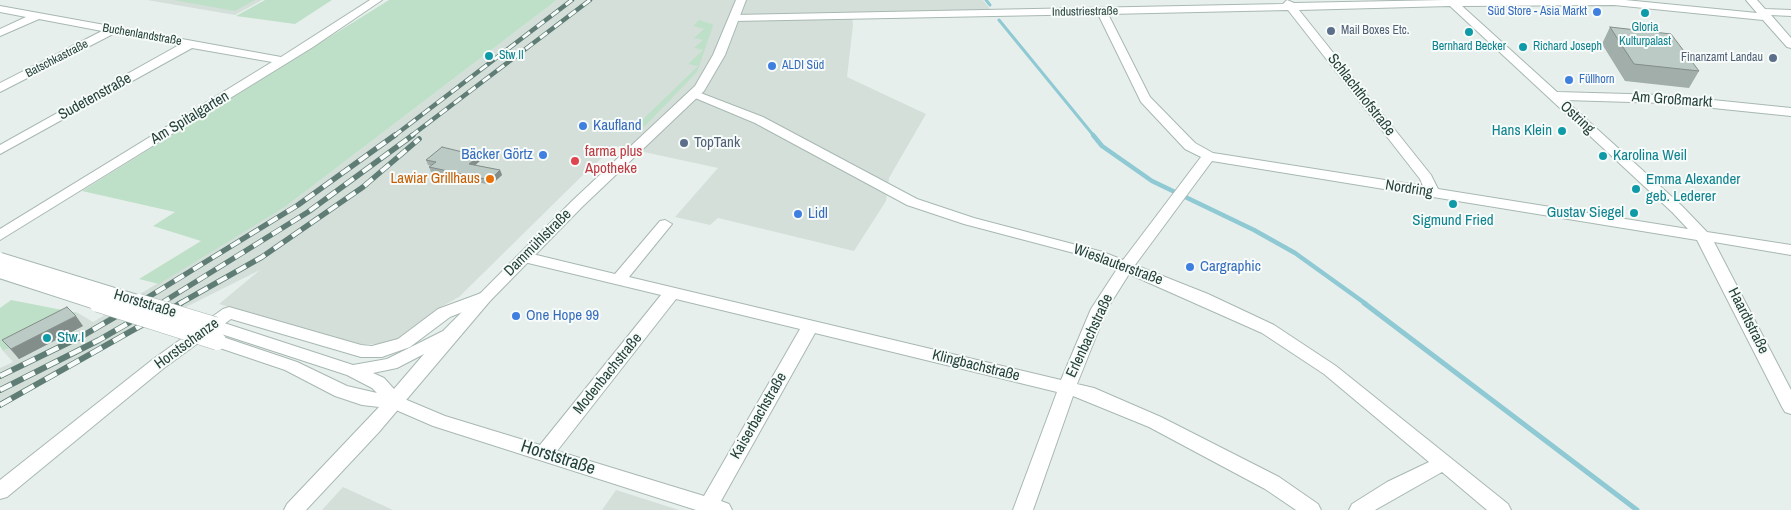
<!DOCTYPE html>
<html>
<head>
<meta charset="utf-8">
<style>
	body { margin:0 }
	canvas { display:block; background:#e6efeb }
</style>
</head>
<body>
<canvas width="1791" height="510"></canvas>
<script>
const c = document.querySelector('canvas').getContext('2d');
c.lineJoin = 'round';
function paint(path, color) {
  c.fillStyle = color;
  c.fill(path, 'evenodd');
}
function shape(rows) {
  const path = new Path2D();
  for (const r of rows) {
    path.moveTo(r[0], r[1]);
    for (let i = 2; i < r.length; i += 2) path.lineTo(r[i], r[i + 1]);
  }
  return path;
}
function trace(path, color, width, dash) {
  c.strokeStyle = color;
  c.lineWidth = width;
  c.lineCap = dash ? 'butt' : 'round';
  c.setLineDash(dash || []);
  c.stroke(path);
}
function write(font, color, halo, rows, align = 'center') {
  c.font = font + ' "Archivo Narrow",sans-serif';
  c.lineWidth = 4;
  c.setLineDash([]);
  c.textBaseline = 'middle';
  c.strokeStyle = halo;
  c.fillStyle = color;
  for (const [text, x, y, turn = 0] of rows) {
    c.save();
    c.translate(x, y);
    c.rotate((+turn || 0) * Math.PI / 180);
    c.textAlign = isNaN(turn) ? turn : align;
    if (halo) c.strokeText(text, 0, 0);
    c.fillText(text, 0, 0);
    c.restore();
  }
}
paint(shape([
	[147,0,262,0,235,15],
	[557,0,983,0,993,13,852,15,853,25,847,77,926,114,889,178,886,201,854,251,718,218,710,225,675,217,718,168,616,146,588,170,459,297,435,310,413,332,401,339,382,344,357,344,219,304,260,270,134,333,0,408,0,368,13,362,3,351,78,313,93,322,285,207],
	[343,487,393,510,322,510],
	[616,490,679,510,602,510]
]), '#d4dfda');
paint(shape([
	[173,0,255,0,235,11],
	[265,0,332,0,295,24,236,16],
	[389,0,557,0,285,207,159,284,139,279,201,241,153,226,175,212,82,191],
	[699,20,712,24,713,26,697,72,644,127,637,125,698,66,688,64,703,50,694,48,703,40,694,38,704,29,693,26],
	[11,300,78,313,3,351,0,346,0,308]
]), '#bfe0c8');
trace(shape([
	[986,0,990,5],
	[999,20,1094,136]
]), '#8ec9d4', 3);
trace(shape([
	[1093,135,1102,146,1152,181,1254,230,1295,253,1366,304]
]), '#8ec9d4', 4.5);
trace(shape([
	[1364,303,1637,510]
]), '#8ec9d4', 5);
const minor = shape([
	[370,0,382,0,313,47,0,240,0,229,272,62,192,48,0,154,0,145,179,45,115,33,0,92,0,83,102,31,39,19,0,36,0,29,26,17,0,12,0,6,281,57,370,0],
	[1287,0,1294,3,1445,0,1625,0,1757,13,1746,0,1757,0,1765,9,1791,10,1791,16,1771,15,1791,38,1791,48,1787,47,1763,20,1614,5,1462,6,1557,92,1664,95,1791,108,1791,116,1664,103,1565,100,1682,206,1707,232,1791,245,1791,255,1714,242,1791,390,1791,414,1785,412,1782,407,1697,240,1212,161,1135,265,1208,294,1274,325,1336,366,1508,504,1511,510,1487,510,1442,472,1375,510,1349,510,1352,504,1387,482,1429,462,1324,374,1262,333,1129,274,1107,309,1077,384,1094,388,1161,417,1279,477,1318,504,1321,510,1296,510,1265,489,1149,427,1073,396,1033,510,1013,510,1057,392,815,333,721,501,729,504,732,510,696,510,433,426,389,407,386,402,389,397,395,395,445,416,540,445,661,295,524,262,516,257,524,252,615,274,660,221,665,220,672,224,629,277,1061,380,1091,309,1117,269,1093,258,964,224,907,205,755,123,688,95,690,92,698,92,763,117,917,199,974,218,1103,252,1123,260,1201,157,1185,149,1141,102,1098,14,734,21,729,18,734,15,1283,4,1287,0],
	[1450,6,1672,212,1688,229,1438,189,1431,175,1299,10,1450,6],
	[1288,10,1420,179,1423,186,1213,153,1195,143,1150,97,1108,14,1288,10],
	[676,299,800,329,704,496,557,451,676,299],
	[484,292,490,293,492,297,490,301,450,317,410,347,382,357,361,357,231,319,164,368,7,497,0,499,0,480,152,360,223,309,229,307,361,345,372,346,398,339,438,309,484,292]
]);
const tertiary = shape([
	[736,0,746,0,725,55,704,91,582,207,490,301,379,432,306,510,284,510,287,504,379,407,362,405,335,396,285,370,211,345,209,341,211,337,217,335,297,362,347,386,377,393,372,388,347,375,209,330,207,326,209,322,221,322,353,365,387,359,443,331,572,201,695,86,713,55,736,0],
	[424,354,394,389,384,378,373,373,397,368,424,354]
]);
trace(minor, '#a8b8b2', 2);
trace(tertiary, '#a8b8b2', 2);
paint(minor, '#fff');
paint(tertiary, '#fff');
const railFar2 = shape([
	[394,136,572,0],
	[411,136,590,0]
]);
const railFar1 = shape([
	[137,304,298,205,395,135],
	[160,304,308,212,413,135],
	[179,304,262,257,363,187,419,139]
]);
const rail = shape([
	[0,376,84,335,139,303],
	[0,390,99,340,163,303],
	[0,405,181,303]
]);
trace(railFar2, '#5f7d75', 4.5);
trace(railFar1, '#5f7d75', 5.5);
trace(rail, '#5f7d75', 6);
trace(railFar2, '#f7fbf9', 3, [9]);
trace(railFar1, '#f7fbf9', 4, [11]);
trace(rail, '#f7fbf9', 4.5, [13]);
const tertiaryBridgeFar1 = shape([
	[0,260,143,304],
	[0,271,102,304]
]);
const tertiaryBridge = shape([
	[98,303,217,341],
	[139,303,215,326]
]);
trace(tertiaryBridgeFar1, '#a8b8b2', 16, []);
trace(tertiaryBridge, '#a8b8b2', 19, []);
trace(tertiaryBridgeFar1, '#fff', 14);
trace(tertiaryBridge, '#fff', 18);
paint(shape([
	[1610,27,1699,71,1689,88,1625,81,1602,44],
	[479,156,481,160,475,165,500,170,502,175,491,185,431,172,429,167,432,166,428,165,426,160],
	[83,326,19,359,2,340]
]), '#a1aea9');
paint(shape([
	[479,156,481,160,471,169,469,164],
	[500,170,502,175,491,185,490,180],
	[76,316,83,326,19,359,11,349]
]), '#838d89');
const building = shape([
	[1610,27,1671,34,1699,71,1634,64,1610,27],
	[442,147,479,156,469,164,500,170,490,180,429,167,436,162,426,160,442,147],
	[67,307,76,316,11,349,2,340,67,307]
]);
paint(building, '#bbcac4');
trace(building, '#838d89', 1);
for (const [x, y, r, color] of [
	[1597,12,5,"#3f7fe0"],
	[1645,13,5,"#0f9aa8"],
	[1331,31,5,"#5c6f8a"],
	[1469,32,5,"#0f9aa8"],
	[1523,47,5,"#0f9aa8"],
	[489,56,5,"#0f9aa8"],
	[1773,58,5,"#5c6f8a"],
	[772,66,5,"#3f7fe0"],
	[1569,80,5,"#3f7fe0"],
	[583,126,5,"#3f7fe0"],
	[1562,131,5,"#0f9aa8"],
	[684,143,5,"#5c6f8a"],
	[543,155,5,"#3f7fe0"],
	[1603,156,5,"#0f9aa8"],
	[575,161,5,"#e0444e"],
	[490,179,5,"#e8710a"],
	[1636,189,5,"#0f9aa8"],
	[1453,204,5,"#0f9aa8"],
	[1634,213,5,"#0f9aa8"],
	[798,214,5,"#3f7fe0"],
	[1190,267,5,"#3f7fe0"],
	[516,316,5,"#3f7fe0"],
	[47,338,5,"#0f9aa8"]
]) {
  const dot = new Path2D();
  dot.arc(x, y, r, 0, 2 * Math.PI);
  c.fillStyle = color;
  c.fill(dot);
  trace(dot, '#f7fbf9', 2);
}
write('12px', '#24423a', '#f7fbf9', [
	["Industriestraße",1085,12,-1],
	["Buchenlandstraße",142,35,10],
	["Batschkastraße",57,59,-27]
]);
write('12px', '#366cbe', '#f7fbf9', [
	["Süd Store - Asia Markt",1587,12,"right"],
	["ALDI Süd",782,66],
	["Füllhorn",1579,80]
], 'left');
write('12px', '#0d838f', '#f7fbf9', [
	["Gloria",1645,28],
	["Kulturpalast",1645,42],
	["Bernhard Becker",1469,47],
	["Richard Joseph",1533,47,"left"],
	["Stw II",499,56,"left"]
]);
write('12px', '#4e5e75', '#f7fbf9', [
	["Mail Boxes Etc.",1341,31],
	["Finanzamt Landau",1763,58,"right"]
], 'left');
write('15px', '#24423a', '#f7fbf9', [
	["Schlachthofstraße",1361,95,52],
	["Sudetenstraße",95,97,-29],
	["Am Großmarkt",1672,100,4],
	["Am Spitalgarten",190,118,-31],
	["Ostring",1577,118,43],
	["Nordring",1409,189,9],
	["Dammühlstraße",538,243,-45],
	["Wieslauterstraße",1118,265,20],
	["Horststraße",145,304,17],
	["Haardtstraße",1748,321,63],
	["Erlenbachstraße",1090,336,-65],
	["Horstschanze",187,344,-36],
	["Klingbachstraße",976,366,14],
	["Modenbachstraße",608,374,-51],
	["Kaiserbachstraße",759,416,-60]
]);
write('15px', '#366cbe', '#f7fbf9', [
	["Kaufland",593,126],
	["Bäcker Görtz",533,155,"right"],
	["Lidl",808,214],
	["Cargraphic",1200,267],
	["One Hope 99",526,316]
], 'left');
write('15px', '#0d838f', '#f7fbf9', [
	["Hans Klein",1552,131,"right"],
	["Karolina Weil",1613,156],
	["Emma Alexander",1646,180],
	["geb. Lederer",1646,197],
	["Gustav Siegel",1624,213,"right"],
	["Sigmund Fried",1453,221,"center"],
	["Stw I",57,338]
], 'left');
write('15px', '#4e5e75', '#f7fbf9', [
	["TopTank",694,143]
], 'left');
write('15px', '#be3a42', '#f7fbf9', [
	["farma plus",585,152],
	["Apotheke",585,169]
], 'left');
write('15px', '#c56008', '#f7fbf9', [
	["Lawiar Grillhaus",480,179]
], 'right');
write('18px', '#24423a', '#f7fbf9', [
	["Horststraße",558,458,18]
]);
</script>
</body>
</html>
